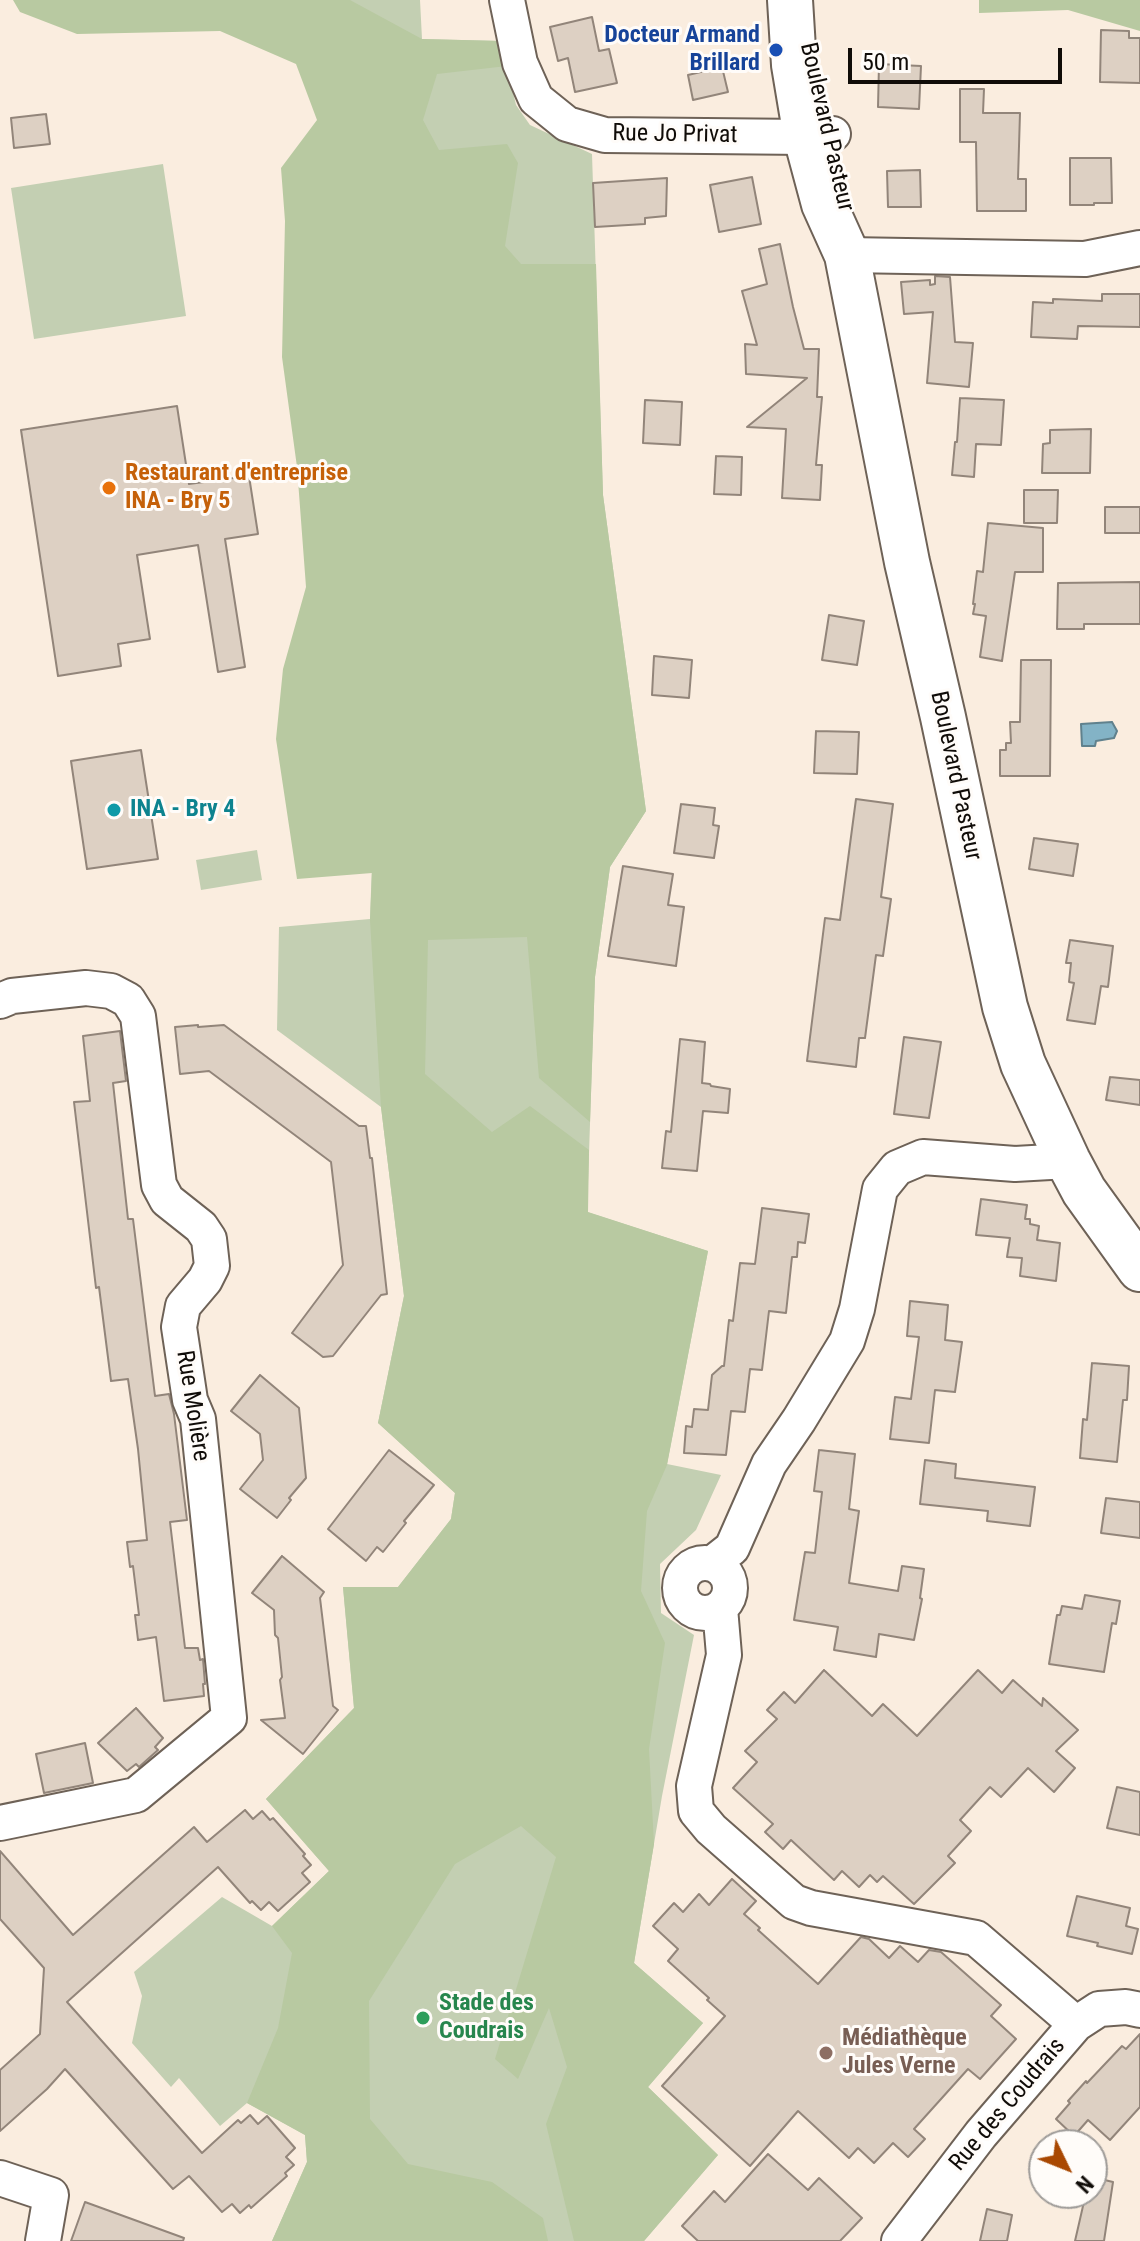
<!DOCTYPE html>
<html>
<head>
<meta charset="utf-8">
<style>
	body { margin:0 }
	#map { position:relative; width:1140px; height:2241px; overflow:hidden; background:#faeddf; font-family:"Roboto Condensed",sans-serif }
	canvas { display:block }
	.north { position:absolute; left:1028px; top:2129px; width:80px; height:80px; box-sizing:border-box; background:#fffcf9; border:2px solid #9f9c99; border-radius:50%; rotate:133deg; font-size:22px; font-weight:700; line-height:32px; text-align:center; color:#100c08 }
	.north::after { content:''; display:block; margin:auto; width:28px; height:36px; background:#a94802; clip-path:polygon(50% 0,100% 100%,50% 72%,0 100%) }
	.scale { position:absolute; left:848px; top:48px; width:214px; height:36px; box-sizing:border-box; border:4px solid #100c08; border-top:0; padding-left:10px; font-size:24px; line-height:28px; white-space:nowrap; color:#100c08; -webkit-text-stroke:6px #fffcf9; paint-order:stroke }
</style>
</head>
<body>
<div id="map">
<canvas width="1140" height="2241"></canvas>
<div class="north">N</div>
<div class="scale">50 m</div>
</div>
<script>
const c = document.querySelector('canvas').getContext('2d');
c.lineJoin = 'round';
function paint(path, color) {
  c.fillStyle = color;
  c.fill(path, 'evenodd');
}
function shape(rows) {
  const path = new Path2D();
  for (const r of rows) {
    if (r.length === 3) {
      path.moveTo(r[0] + r[2], r[1]);
      path.arc(r[0], r[1], r[2], 0, 2 * Math.PI);
      continue;
    }
    path.moveTo(r[0], r[1]);
    for (let i = 2; i < r.length; i += 2) path.lineTo(r[i], r[i + 1]);
  }
  return path;
}
function trace(path, color, width, dash) {
  c.strokeStyle = color;
  c.lineWidth = width;
  c.lineCap = dash ? 'butt' : 'round';
  c.setLineDash(dash || []);
  c.stroke(path);
}
function write(font, color, halo, rows, align = 'center') {
  c.font = font + ' "Roboto Condensed",sans-serif';
  c.lineWidth = 6;
  c.setLineDash([]);
  c.textBaseline = 'middle';
  c.strokeStyle = halo;
  c.fillStyle = color;
  for (const [text, x, y, turn = 0] of rows) {
    c.save();
    c.translate(x, y);
    c.rotate((+turn || 0) * Math.PI / 180);
    c.textAlign = isNaN(turn) ? turn : align;
    if (halo) c.strokeText(text, 0, 0);
    c.fillText(text, 0, 0);
    c.restore();
  }
}
paint(shape([
	[341,0,420,0,422,39,501,41,516,105,530,125,592,154,603,495,646,811,610,867,595,977,587,1212,708,1251,667,1464,721,1475,696,1530,660,1564,661,1613,694,1635,662,1796,634,1963,703,2023,648,2087,718,2155,644,2241,272,2241,307,2162,305,2135,247,2103,220,2126,179,2078,171,2087,132,2043,142,1996,134,1972,222,1897,272,1926,329,1871,266,1799,354,1708,343,1587,398,1587,451,1519,455,1493,378,1423,404,1296,381,1107,277,1030,279,927,370,919,383,554],
	[163,164,186,316,34,339,11,188],
	[257,850,262,880,201,890,196,860]
]), '#c3cfb2');
paint(shape([
	[13,0,350,0,422,39,501,41,507,66,437,74,423,120,439,150,507,144,518,163,505,246,521,264,596,264,603,495,646,811,610,867,595,977,590,1122,539,1078,527,937,428,940,425,1074,492,1132,530,1106,589,1150,588,1212,708,1251,667,1465,647,1511,641,1591,665,1643,649,1749,654,1844,634,1963,703,2023,648,2087,718,2155,644,2241,574,2241,546,2124,567,2067,549,2008,518,2079,495,2059,556,1857,521,1826,455,1864,369,2001,370,2119,408,2164,492,2182,543,2218,548,2241,272,2241,307,2162,305,2135,247,2103,278,2028,292,1953,272,1926,329,1871,266,1799,354,1708,343,1587,398,1587,451,1519,455,1493,378,1423,404,1296,381,1107,370,920,372,873,297,879,276,739,283,669,306,587,297,467,282,357,285,221,281,168,317,120,296,64,220,31,77,34,20,12],
	[979,0,1140,0,1140,31,1068,10,979,13]
]), '#b8c9a1');
const water = shape([
	[1112,722,1117,731,1114,738,1096,741,1095,746,1082,746,1081,724,1112,722]
]);
paint(water, '#83b3c6');
trace(water, '#60818d', 2);
const building = shape([
	[592,17,599,51,609,49,617,83,575,92,568,58,558,61,550,27,592,17],
	[1101,30,1129,31,1129,38,1140,38,1140,83,1100,82,1101,30],
	[879,64,921,66,919,109,878,107,879,64],
	[722,67,728,92,693,100,688,75,722,67],
	[960,89,984,89,983,113,1020,113,1018,179,1026,179,1026,211,977,211,976,142,960,142,960,89],
	[46,114,50,144,14,148,11,118,46,114],
	[1070,158,1111,158,1112,203,1094,203,1094,205,1070,205,1070,158],
	[920,170,921,207,888,207,887,171,920,170],
	[752,177,761,224,719,232,710,185,752,177],
	[667,178,666,216,645,218,645,224,595,227,593,183,667,178],
	[780,244,793,307,804,349,819,349,817,397,822,397,816,465,822,465,820,500,782,498,786,429,747,427,807,378,746,374,745,344,757,345,742,291,767,284,759,249,780,244],
	[935,276,950,277,955,342,973,343,969,387,927,383,933,312,904,314,901,282,930,280,930,285,935,284,935,276],
	[1102,294,1140,294,1140,327,1078,326,1077,339,1031,337,1033,302,1053,303,1053,299,1102,301,1102,294],
	[960,398,1004,400,1001,445,976,444,974,477,952,475,955,442,957,442,960,398],
	[645,400,682,402,680,445,643,443,645,400],
	[177,406,189,484,249,476,258,534,225,539,245,667,218,672,198,545,137,555,150,639,118,644,121,666,58,676,21,430,177,406],
	[1091,429,1090,473,1042,473,1043,444,1050,443,1050,430,1091,429],
	[716,456,742,457,741,495,714,494,716,456],
	[1024,490,1058,490,1057,523,1024,523,1024,490],
	[1105,507,1140,507,1140,533,1105,533,1105,507],
	[988,523,1043,528,1043,572,1015,572,1002,661,980,657,986,616,973,614,975,604,973,604,977,571,983,572,988,523],
	[1140,582,1140,624,1084,624,1084,629,1057,629,1058,583,1140,582],
	[829,615,864,621,857,665,822,660,829,615],
	[654,656,692,660,689,698,652,695,654,656],
	[1021,660,1051,660,1050,776,1000,776,1000,750,1006,750,1006,743,1011,743,1010,722,1020,722,1021,660],
	[816,731,859,732,857,774,814,773,816,731],
	[141,750,158,859,87,869,71,761,141,750],
	[856,799,893,804,881,897,891,899,883,956,876,955,865,1038,859,1038,856,1067,807,1061,825,918,840,920,856,799],
	[681,804,715,808,713,825,719,826,714,858,674,853,681,804],
	[1034,838,1078,844,1073,876,1029,869,1034,838],
	[623,866,673,874,668,905,684,907,676,966,608,956,623,866],
	[1070,940,1113,946,1108,987,1101,986,1095,1024,1067,1020,1074,983,1069,982,1071,963,1066,963,1070,940],
	[198,1025,198,1027,224,1025,359,1126,366,1126,370,1158,372,1158,387,1294,381,1295,333,1356,323,1357,292,1333,343,1265,331,1162,209,1071,180,1074,175,1027,198,1025],
	[120,1031,126,1081,113,1083,128,1219,133,1219,155,1396,169,1394,174,1414,187,1520,170,1522,185,1648,198,1648,200,1660,203,1659,205,1684,203,1684,204,1696,164,1701,156,1637,138,1640,135,1615,139,1615,133,1566,130,1567,127,1542,147,1540,138,1449,128,1379,111,1381,99,1287,96,1288,74,1102,90,1101,83,1036,120,1031],
	[904,1037,941,1042,929,1118,894,1114,904,1037],
	[680,1039,705,1042,702,1083,710,1084,711,1086,730,1089,728,1113,703,1111,697,1171,662,1168,666,1131,671,1132,680,1039],
	[1110,1077,1140,1080,1140,1105,1106,1100,1110,1077],
	[981,1199,1027,1205,1025,1219,1030,1219,1030,1224,1039,1226,1037,1240,1060,1243,1056,1281,1020,1276,1022,1258,1007,1257,1010,1238,976,1235,981,1199],
	[762,1208,809,1214,805,1243,798,1242,797,1257,792,1257,786,1313,769,1311,762,1370,750,1369,745,1412,731,1411,726,1455,684,1453,686,1426,692,1427,694,1409,708,1410,712,1375,722,1366,724,1366,729,1320,733,1321,740,1263,755,1264,762,1208],
	[910,1301,948,1305,945,1340,962,1342,955,1392,935,1390,929,1443,890,1439,895,1397,911,1399,919,1337,907,1336,910,1301],
	[1092,1363,1129,1366,1127,1400,1123,1400,1117,1462,1080,1458,1083,1419,1087,1420,1092,1363],
	[260,1375,299,1408,306,1478,289,1498,291,1500,277,1518,240,1489,263,1460,260,1434,231,1411,260,1375],
	[389,1450,434,1485,404,1521,406,1523,383,1552,377,1547,366,1561,328,1529,389,1450],
	[819,1450,855,1454,849,1509,859,1511,849,1583,898,1591,902,1566,924,1569,920,1598,922,1599,914,1640,879,1634,876,1657,834,1650,838,1627,794,1620,805,1552,815,1553,822,1492,814,1491,819,1450],
	[925,1460,956,1464,955,1478,1035,1487,1030,1526,987,1521,988,1511,920,1504,925,1460],
	[1106,1498,1140,1502,1140,1538,1101,1533,1106,1498],
	[282,1556,324,1592,320,1598,333,1706,338,1710,303,1754,261,1720,285,1718,280,1680,282,1677,278,1638,275,1635,274,1610,252,1593,282,1556],
	[1085,1595,1120,1601,1116,1624,1112,1623,1104,1672,1049,1664,1057,1615,1060,1615,1062,1606,1082,1609,1085,1595],
	[824,1670,872,1716,883,1704,917,1736,978,1670,1002,1693,1013,1680,1042,1706,1043,1698,1078,1730,1056,1751,1075,1768,1054,1792,1028,1768,1001,1797,990,1787,960,1820,971,1831,948,1856,955,1863,914,1904,883,1876,877,1882,870,1875,859,1887,842,1871,834,1880,791,1840,783,1849,765,1832,773,1824,733,1788,757,1762,745,1751,777,1719,767,1710,784,1692,795,1703,824,1670],
	[136,1708,163,1738,155,1747,158,1750,139,1767,136,1764,127,1771,98,1743,136,1708],
	[85,1743,93,1783,44,1793,36,1754,85,1743],
	[1117,1787,1140,1792,1140,1835,1107,1828,1117,1787],
	[245,1810,253,1819,262,1811,270,1820,273,1818,305,1854,303,1856,311,1865,302,1873,310,1882,278,1911,269,1902,261,1910,252,1901,250,1903,218,1867,67,2002,202,2153,238,2120,241,2123,250,2115,258,2124,267,2116,295,2148,286,2157,294,2165,285,2173,287,2176,251,2208,249,2205,240,2213,232,2204,222,2212,189,2176,173,2189,65,2069,47,2089,0,2131,0,2070,40,2034,44,1968,0,1919,0,1851,73,1935,194,1827,207,1842,245,1810],
	[732,1879,756,1901,744,1914,760,1928,758,1930,818,1984,861,1937,869,1939,889,1958,900,1946,918,1962,929,1950,941,1952,1001,2005,991,2016,1016,2039,980,2079,968,2069,914,2129,925,2139,908,2157,893,2143,874,2163,858,2148,849,2158,798,2111,750,2166,662,2086,725,2016,707,2000,709,1998,668,1961,678,1949,653,1926,674,1903,683,1912,699,1894,709,1905,732,1879],
	[1077,1896,1130,1908,1126,1926,1138,1929,1132,1954,1097,1946,1098,1943,1067,1936,1077,1896],
	[1140,2034,1140,2107,1110,2140,1088,2120,1074,2136,1056,2119,1070,2103,1068,2101,1086,2081,1087,2083,1122,2046,1126,2049,1140,2034],
	[768,2154,808,2190,819,2178,862,2218,840,2241,698,2241,682,2226,714,2191,725,2202,768,2154],
	[1092,2177,1113,2182,1104,2241,1075,2241,1086,2193,1092,2193,1092,2177],
	[85,2202,184,2238,183,2241,71,2241,85,2202],
	[987,2209,1012,2215,1007,2241,980,2241,987,2209]
]);
paint(building, '#ddd0c3');
trace(building, '#92857a', 2);
const minor = shape([
	[507,0,520,63,536,99,567,124,605,135,806,137,833,134],
	[847,255,1085,259,1140,248],
	[0,1001,12,996,86,988,111,991,128,1000,138,1016,159,1185,167,1200,201,1227,209,1239,212,1266,205,1280,183,1306,179,1327,190,1400,198,1419,229,1718,136,1795,0,1823],
	[705,1588,25],
	[713,1563,732,1548,769,1464,799,1420,847,1341,857,1309,880,1189,897,1168,923,1157,1015,1164,1068,1161],
	[720,1608,724,1655,694,1786,696,1811,711,1829,794,1902,811,1908,976,1938,1076,2024],
	[0,2178,51,2195,43,2241],
	[899,2241,981,2134,1076,2024,1099,2009,1126,2007,1140,2010]
]);
const major = shape([
	[790,0,794,65,806,137,824,204,847,255,907,562,943,717,1005,1007,1023,1064,1068,1161,1084,1191,1140,1269]
]);
trace(minor, '#6e6257', 38);
trace(major, '#6e6257', 48);
trace(minor, '#fff', 34);
trace(major, '#fff', 44);
for (const [x, y, r, color] of [
	[776,50,8,"#1a4fb4"],
	[109,488,8,"#e8710a"],
	[114,810,8,"#0f9aa8"],
	[423,2018,8,"#2e9e5b"],
	[826,2053,8,"#8d6e63"]
]) {
  const dot = new Path2D();
  dot.arc(x, y, r, 0, 2 * Math.PI);
  c.fillStyle = color;
  c.fill(dot);
  trace(dot, '#fffcf9', 3);
}
write('bold 24px', '#164399', '#fffcf9', [
	["Docteur Armand",760,36],
	["Brillard",760,64]
], 'right');
write('24px', '#100c08', '#fffcf9', [
	["Boulevard Pasteur",826,127,77],
	["Rue Jo Privat",675,135,1],
	["Boulevard Pasteur",955,776,78],
	["Rue Molière",192,1406,81],
	["Rue des Coudrais",1008,2105,-50]
]);
write('bold 24px', '#c56008', '#fffcf9', [
	["Restaurant d'entreprise",125,474],
	["INA - Bry 5",125,502]
], 'left');
write('bold 24px', '#0d838f', '#fffcf9', [
	["INA - Bry 4",130,810]
], 'left');
write('bold 24px', '#27864d', '#fffcf9', [
	["Stade des",439,2004],
	["Coudrais",439,2032]
], 'left');
write('bold 24px', '#785e54', '#fffcf9', [
	["Médiathèque",842,2039],
	["Jules Verne",842,2067]
], 'left');
</script>
</body>
</html>
